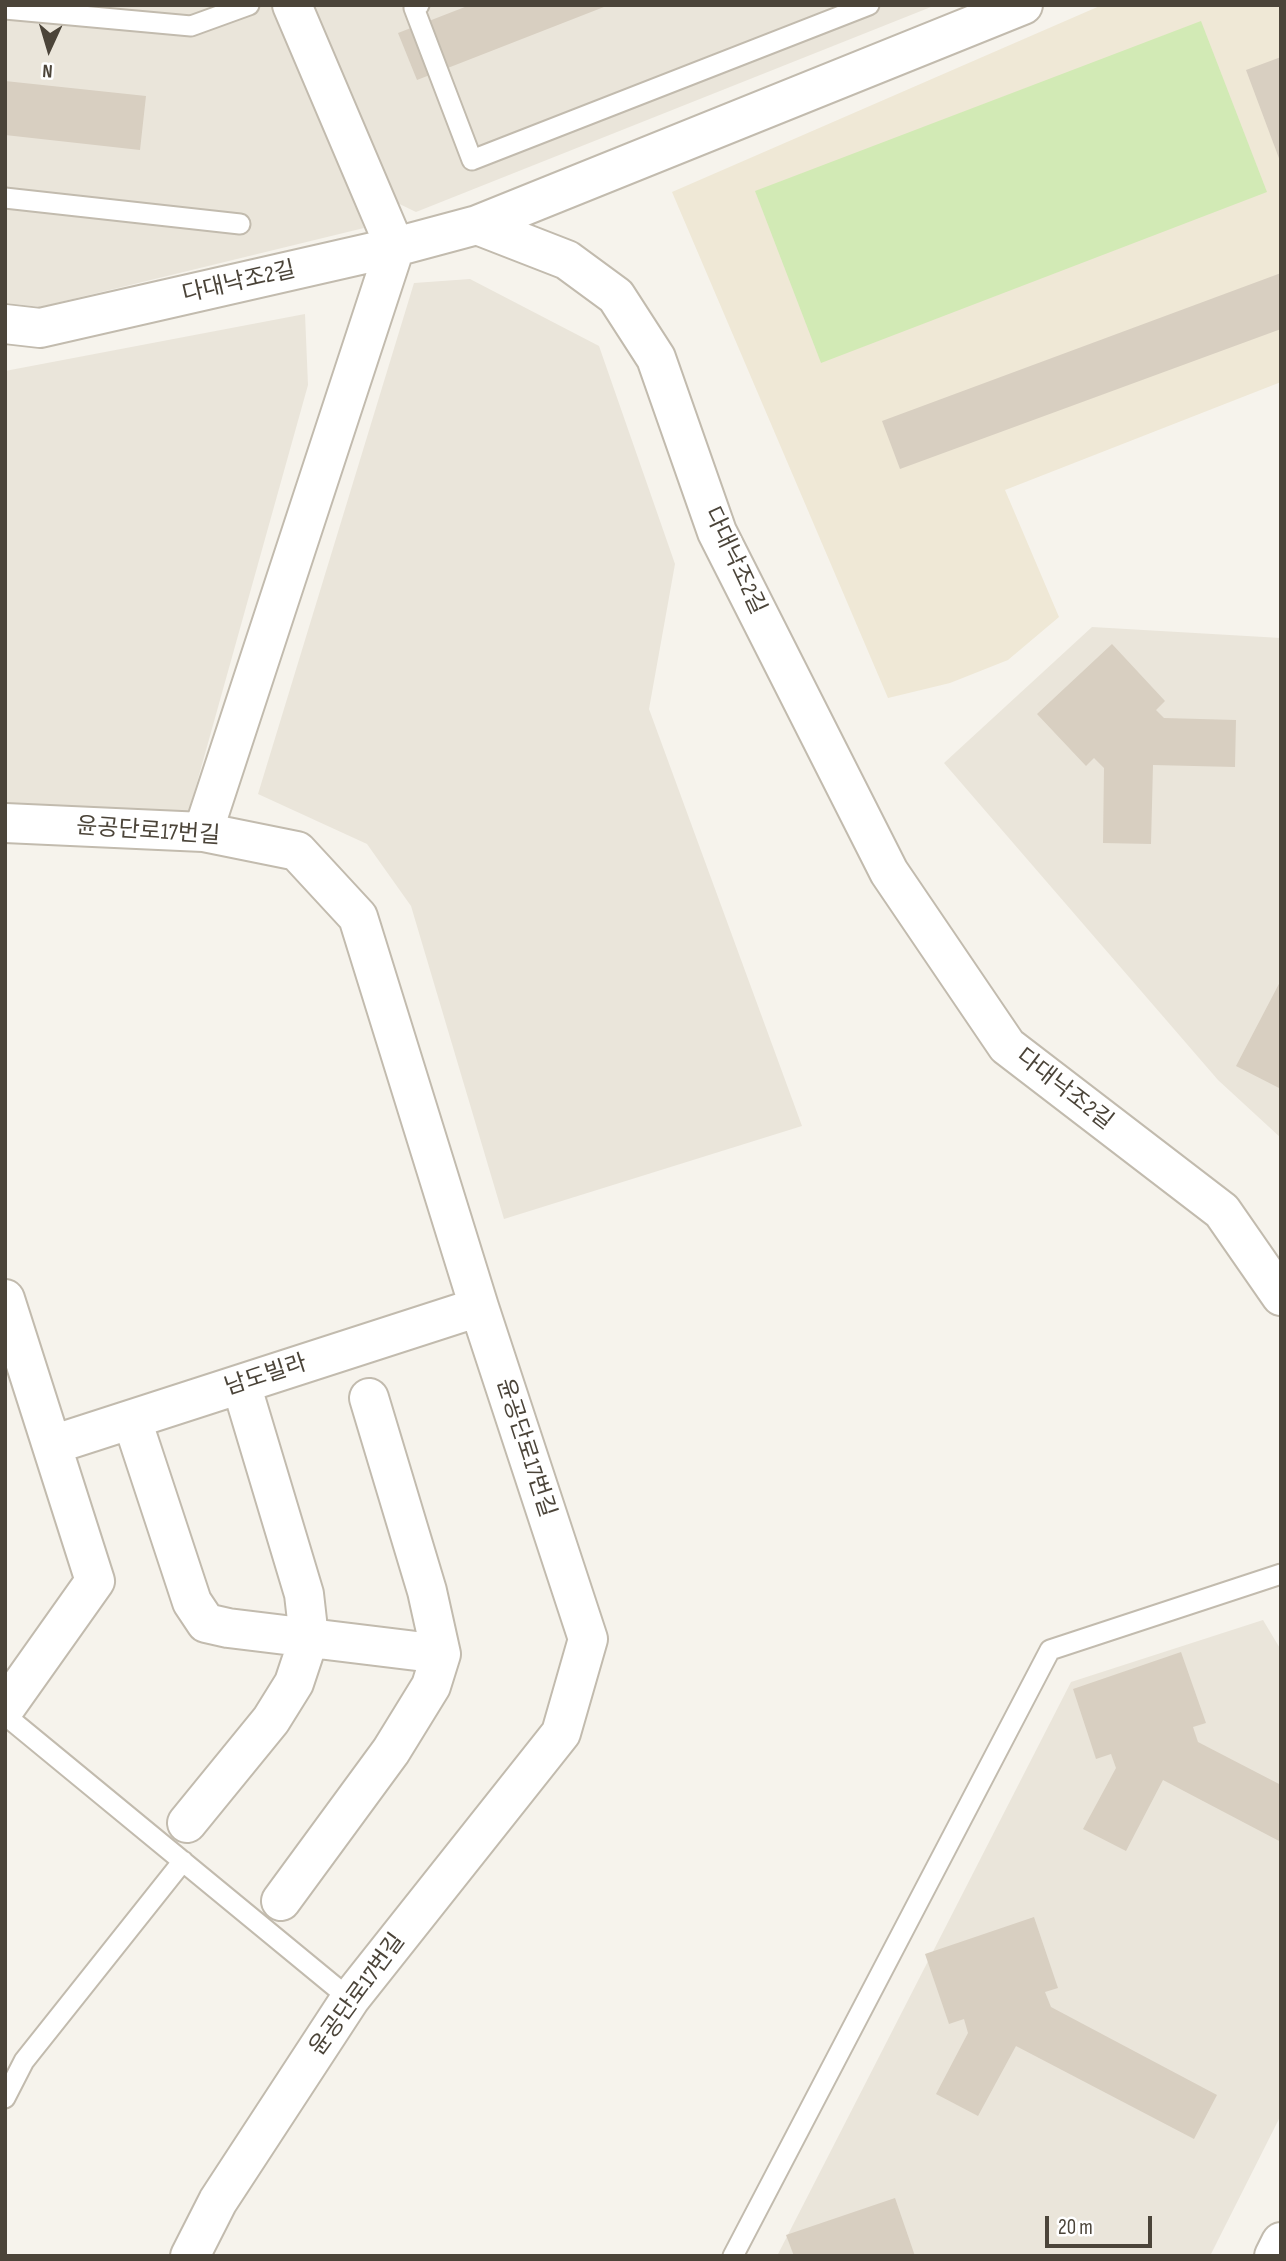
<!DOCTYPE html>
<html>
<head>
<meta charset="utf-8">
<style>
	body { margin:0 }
	#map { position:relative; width:1286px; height:2261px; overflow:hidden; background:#f6f3ec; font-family:"Sofia Sans Condensed",sans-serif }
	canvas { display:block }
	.frame { position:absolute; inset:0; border:7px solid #4b4439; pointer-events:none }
	.north { position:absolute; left:14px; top:14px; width:70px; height:70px; -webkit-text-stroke:5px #fff; paint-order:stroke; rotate:184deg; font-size:19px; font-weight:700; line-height:28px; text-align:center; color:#4b4439 }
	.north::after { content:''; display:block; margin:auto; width:24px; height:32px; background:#4b4439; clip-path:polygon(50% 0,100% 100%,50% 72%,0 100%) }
	.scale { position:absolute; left:1045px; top:2216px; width:107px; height:32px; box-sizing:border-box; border:4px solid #4b4439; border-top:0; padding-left:9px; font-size:21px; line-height:24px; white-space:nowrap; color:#4b4439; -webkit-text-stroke:5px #fff; paint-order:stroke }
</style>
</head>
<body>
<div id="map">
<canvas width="1286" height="2261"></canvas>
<div class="frame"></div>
<div class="north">N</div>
<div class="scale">20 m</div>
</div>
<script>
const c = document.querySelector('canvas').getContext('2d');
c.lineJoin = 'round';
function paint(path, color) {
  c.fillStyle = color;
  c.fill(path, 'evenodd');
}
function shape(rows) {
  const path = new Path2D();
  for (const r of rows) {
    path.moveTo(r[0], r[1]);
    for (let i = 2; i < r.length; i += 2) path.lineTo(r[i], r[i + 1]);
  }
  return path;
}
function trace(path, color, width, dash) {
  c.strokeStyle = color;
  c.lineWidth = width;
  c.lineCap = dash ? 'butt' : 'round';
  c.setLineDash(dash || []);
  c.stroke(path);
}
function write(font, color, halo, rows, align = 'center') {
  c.font = font + ' "Sofia Sans Condensed","Noto Sans KR",sans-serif';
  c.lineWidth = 6;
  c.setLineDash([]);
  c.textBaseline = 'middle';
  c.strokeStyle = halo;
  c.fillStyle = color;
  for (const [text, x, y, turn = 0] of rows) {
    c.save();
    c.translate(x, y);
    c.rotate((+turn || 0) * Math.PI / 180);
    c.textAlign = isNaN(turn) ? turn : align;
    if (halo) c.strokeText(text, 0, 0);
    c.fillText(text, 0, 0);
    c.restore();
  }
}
paint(shape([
	[5,5,276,5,364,228,40,307,5,303],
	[311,5,936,5,416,212,385,197],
	[470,279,599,346,675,564,649,709,802,1126,504,1219,411,906,367,844,258,794,414,283],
	[305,314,308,385,189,811,5,805,5,371],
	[1092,627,1281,638,1281,1138,1218,1080,944,763],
	[1263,1620,1281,1650,1281,2115,1210,2256,777,2256,1071,1682]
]), '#eae5da');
paint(shape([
	[1102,5,1281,5,1281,382,1005,490,1059,617,1008,660,950,683,888,698,672,192]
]), '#efe8d6');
paint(shape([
	[1201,21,1267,192,821,363,755,191]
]), '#d2eab5');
paint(shape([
	[470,5,609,5,417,80,398,33],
	[1281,57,1281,161,1280,161,1246,70],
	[5,81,146,96,140,150,5,135],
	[1281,273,1281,329,900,469,882,421],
	[1112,644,1165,701,1156,710,1164,718,1236,720,1235,767,1153,765,1151,844,1103,843,1104,768,1094,758,1086,766,1037,714],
	[1281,980,1281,1089,1236,1066],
	[1181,1652,1206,1723,1193,1727,1198,1742,1281,1785,1281,1842,1163,1780,1126,1851,1083,1829,1116,1768,1111,1754,1096,1759,1073,1689],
	[1034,1917,1058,1988,1045,1992,1051,2007,1217,2095,1194,2139,1016,2046,978,2116,936,2094,968,2033,964,2019,949,2024,925,1954],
	[895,2198,915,2256,794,2256,786,2235]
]), '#d8cfc1');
const service = shape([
	[419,5,414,8,472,160,869,5],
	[5,9,191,26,249,5],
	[5,198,240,224],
	[5,1715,350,1999],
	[5,2098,24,2061,183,1861],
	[733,2256,1050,1650,1281,1574]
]);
const minor = shape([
	[477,225,1023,5],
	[5,324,40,328,395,247,477,225,567,260,616,296,656,358,717,532,889,872,1007,1046,1222,1211,1281,1296],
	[5,823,203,832,297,851,358,917,479,1307,588,1639,561,1733,350,1999,218,2201,190,2256],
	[203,832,395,247,292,5],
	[5,1299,95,1581,5,1708],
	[369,1398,427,1591,441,1654],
	[132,1420,192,1602,206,1623,228,1628,441,1654,431,1686,391,1751,281,1901],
	[52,1445,479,1307],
	[187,1823,271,1720,294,1683,309,1638,304,1594,241,1384],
	[1274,2256,1281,2242]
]);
trace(service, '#c2bbae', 23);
trace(minor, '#c2bbae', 42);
trace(service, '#fff', 19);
trace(minor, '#fff', 38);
write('23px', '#4b4439', '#fff', [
	["다대낙조2길",239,283,-13],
	["다대낙조2길",734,561,65],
	["윤공단로17번길",148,832,4],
	["다대낙조2길",1064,1090,38],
	["남도빌라",266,1376,-18],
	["윤공단로17번길",525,1448,72],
	["윤공단로17번길",358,1995,-54]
]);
</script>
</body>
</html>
